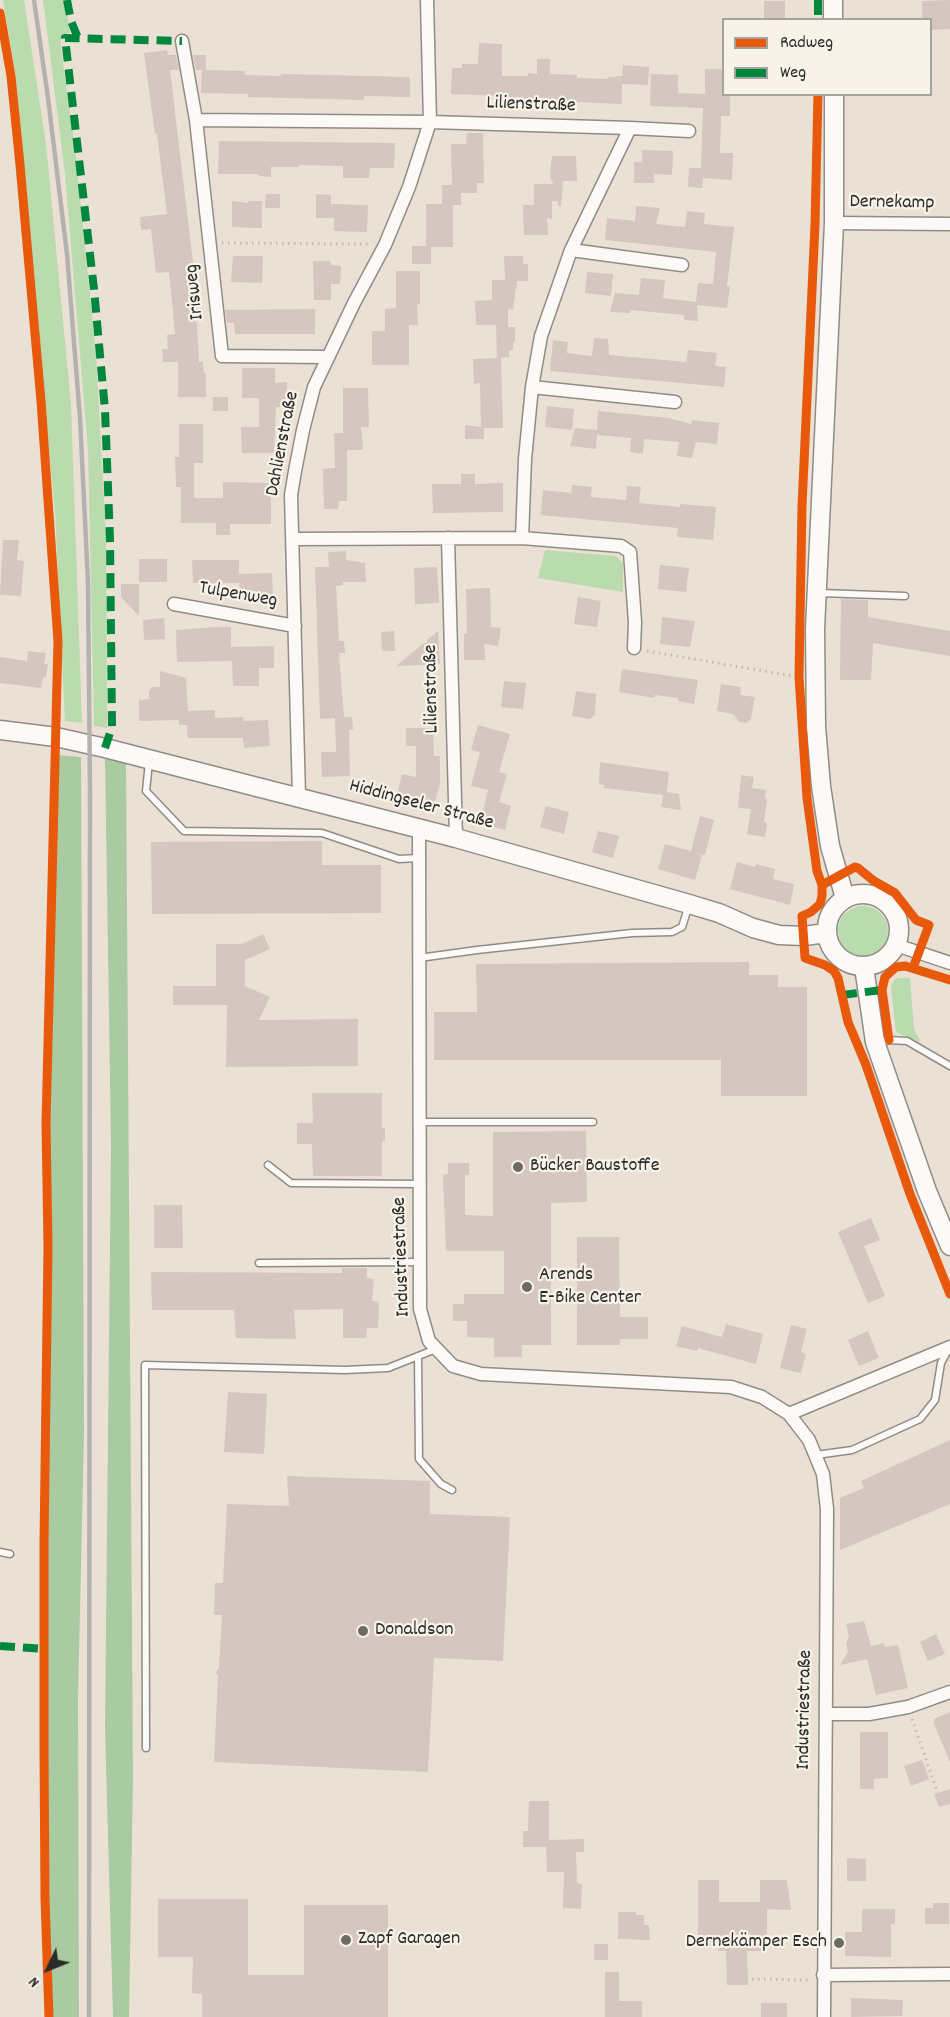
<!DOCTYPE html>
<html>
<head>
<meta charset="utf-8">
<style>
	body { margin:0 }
	#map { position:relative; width:950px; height:2017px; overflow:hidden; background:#eae1d4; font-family:Dekko,sans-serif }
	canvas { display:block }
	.legend { position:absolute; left:722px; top:18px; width:210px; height:78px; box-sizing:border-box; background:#f7f3e8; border:2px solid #a5a39c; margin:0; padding:8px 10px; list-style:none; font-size:18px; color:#2b2b2b }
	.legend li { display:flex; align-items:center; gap:12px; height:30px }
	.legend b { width:30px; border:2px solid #a5a39c }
	.north { position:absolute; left:18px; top:1939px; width:60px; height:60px; -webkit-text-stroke:4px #f7f3e8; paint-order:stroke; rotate:227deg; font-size:16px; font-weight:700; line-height:24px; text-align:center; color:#2b2b2b }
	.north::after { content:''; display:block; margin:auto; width:21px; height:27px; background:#2b2b2b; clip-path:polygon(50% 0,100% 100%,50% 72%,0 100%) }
</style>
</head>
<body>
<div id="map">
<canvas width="950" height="2017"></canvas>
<ul class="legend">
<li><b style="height:8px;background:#e8590c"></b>Radweg</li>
<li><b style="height:8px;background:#00873e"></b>Weg</li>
</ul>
<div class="north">N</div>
</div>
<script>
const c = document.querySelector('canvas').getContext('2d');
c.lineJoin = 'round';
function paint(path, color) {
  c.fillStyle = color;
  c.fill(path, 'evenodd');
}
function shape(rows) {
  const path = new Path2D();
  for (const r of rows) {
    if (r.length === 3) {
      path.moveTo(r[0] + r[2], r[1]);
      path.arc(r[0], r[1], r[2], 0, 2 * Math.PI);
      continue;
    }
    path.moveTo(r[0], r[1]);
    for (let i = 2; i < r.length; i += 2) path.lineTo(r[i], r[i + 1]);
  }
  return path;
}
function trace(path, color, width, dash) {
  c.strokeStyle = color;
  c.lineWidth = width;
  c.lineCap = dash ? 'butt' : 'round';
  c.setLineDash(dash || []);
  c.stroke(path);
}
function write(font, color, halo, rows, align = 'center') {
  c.font = font + ' Dekko,sans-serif';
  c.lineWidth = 4.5;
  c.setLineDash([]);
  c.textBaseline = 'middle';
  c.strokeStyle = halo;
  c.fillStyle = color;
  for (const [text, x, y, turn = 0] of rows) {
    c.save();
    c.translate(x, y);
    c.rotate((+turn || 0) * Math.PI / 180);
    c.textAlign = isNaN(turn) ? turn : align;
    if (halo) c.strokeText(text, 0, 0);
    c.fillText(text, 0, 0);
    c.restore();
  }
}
paint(shape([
	[3,0,24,0,46,144,71,404,82,723,65,721,55,512,44,398,16,77],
	[43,0,65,0,70,32,61,37,61,50,75,148,96,354,106,537,107,728,94,726,88,450,65,174],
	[545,550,616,556,623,563,623,592,538,578],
	[863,931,25],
	[897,978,910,978,914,1029,920,1040,918,1042,896,1032,891,988,893,981]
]), '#badbae');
paint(shape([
	[56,755,81,757,84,1432,78,1700,79,2017,49,2017,45,1899,44,1543,48,1248,46,1123],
	[105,757,126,761,133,1777,129,2017,113,2017,105,1728,111,1145]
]), '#aacaa2');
paint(shape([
	[950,0,950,29,930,30,930,20,922,20,922,1],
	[764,1,785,1,785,20,764,20],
	[479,43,502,44,502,76,528,76,528,73,537,74,537,59,550,59,550,74,577,75,577,78,608,79,608,77,622,76,623,65,649,67,648,85,622,84,622,104,500,99,500,96,451,94,452,68,462,68,462,64,478,64],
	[167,50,168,55,176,55,179,70,170,70,194,271,195,323,197,322,199,362,203,362,204,373,206,373,206,397,178,397,178,362,163,362,162,349,168,349,167,335,175,334,169,272,156,273,151,229,141,230,140,217,167,214,157,134,155,134,144,53],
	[193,55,206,55,206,70,245,71,245,75,281,76,281,74,410,77,410,97,364,96,364,100,248,97,248,94,201,93,202,70,196,70],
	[705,69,723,69,723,94,730,94,730,116,721,116,720,153,733,153,732,180,703,178,702,188,688,187,689,168,701,168,703,108,650,106,651,74,678,75,678,93,705,94],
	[467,133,483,133,484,183,477,183,477,193,461,193,461,205,453,205,453,247,431,247,431,264,412,264,412,246,426,246,426,204,442,204,442,185,452,185,451,144,466,144],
	[219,141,395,143,394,168,370,168,369,178,343,178,343,166,299,165,299,167,271,167,271,177,259,176,259,174,218,174],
	[642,150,673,151,672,175,654,174,654,183,634,183,634,162,642,162],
	[552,156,576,156,577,181,563,181,561,206,559,206,557,201,552,201,552,219,547,218,548,235,524,235,523,205,534,205,534,184,553,184,550,175],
	[266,194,280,194,280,208,265,208],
	[316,194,331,195,331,204,368,205,367,232,334,231,334,218,316,218],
	[232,201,248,203,248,201,262,201,262,228,232,227],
	[636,206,660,208,656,224,685,227,687,211,705,213,704,224,734,227,727,286,730,286,727,308,697,305,698,321,684,320,684,315,630,310,630,313,610,312,615,293,639,295,641,278,665,280,663,298,696,302,698,283,713,284,716,252,605,240,607,218,635,221],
	[233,256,263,256,262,283,231,282],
	[504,256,523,256,523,264,528,264,528,281,517,281,513,310,508,309,508,327,515,327,515,342,513,342,513,350,509,350,509,357,497,358,496,325,476,325,475,301,492,300,492,280,505,280],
	[313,261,330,261,331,265,341,266,340,284,331,284,331,300,314,300],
	[396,271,420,271,420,304,417,304,418,325,409,325,409,365,372,365,372,331,385,331,385,309,396,308],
	[587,272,613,274,611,296,585,293],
	[315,309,315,334,235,334,234,323,227,323,225,310],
	[594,338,608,339,609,355,686,362,688,350,717,353,715,366,726,367,724,387,550,371,553,340,568,342,567,353,592,356],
	[501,358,503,428,484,428,484,439,465,439,465,425,481,427,480,383,474,384,473,359],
	[242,368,275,368,275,383,287,382,287,407,276,407,274,453,242,453,241,427,259,427,259,398,242,398],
	[343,388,368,388,369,427,361,427,363,450,347,450,347,501,339,501,338,509,324,509,323,469,335,468,334,433,343,433],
	[213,397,228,397,228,411,213,411],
	[547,406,574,409,572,430,545,427],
	[598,411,669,418,691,424,692,420,719,423,717,444,696,442,692,458,677,456,679,442,644,439,643,454,630,452,631,438,597,435,596,449,570,446,575,428,597,430],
	[179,424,203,424,203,463,194,463,194,498,223,498,223,482,271,483,271,524,230,524,230,535,216,535,216,523,181,523,181,487,176,487,175,457,179,457],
	[461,474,475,474,475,484,503,483,503,512,433,513,432,484,461,484],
	[572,485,592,487,591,497,626,500,627,486,641,487,639,503,680,507,680,504,716,507,713,540,677,537,678,528,541,515,543,490,571,493],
	[3,540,19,540,17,560,24,561,21,596,0,595],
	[346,551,346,560,365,563,366,582,343,582,343,585,336,586,339,641,344,641,345,653,339,653,344,717,352,717,353,730,349,730,350,776,322,777,321,752,336,752,335,718,320,719,315,567,329,567,328,552],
	[139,559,167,559,167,582,139,582],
	[192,560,239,560,239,583,193,583],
	[660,565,689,568,686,592,658,589],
	[437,567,439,603,415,604,414,568],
	[272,573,273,595,240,596,239,574],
	[121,584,139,584,139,616,121,597],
	[490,588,491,627,501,628,498,646,484,644,485,660,464,660,464,634,467,634,466,589],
	[578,597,601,601,597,627,574,624],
	[841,599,868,600,868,617,950,631,950,656,873,643,871,680,840,680],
	[662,617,695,621,690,647,660,644],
	[164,618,165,639,144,640,143,620],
	[217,627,231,627,231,647,274,646,274,668,259,668,259,686,233,686,232,661,177,662,176,630],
	[394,631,395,651,382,651,381,632],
	[438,631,440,664,396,666,424,643,427,643,427,640],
	[28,651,46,653,44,664,48,664,46,678,43,677,41,688,0,683,0,657,27,661],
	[622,669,698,680,694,704,678,701,678,698,655,695,654,698,619,692],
	[160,671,186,678,188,711,215,710,215,718,243,717,243,721,268,720,270,746,244,748,243,738,188,738,187,725,179,725,179,720,139,721,139,700,149,699,149,691,152,687,160,687],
	[504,681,526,683,523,709,501,707],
	[721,684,741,687,740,695,755,697,751,719,746,723,739,722,733,714,717,711],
	[576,691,596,694,595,715,590,719,572,716],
	[478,725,510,734,499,772,507,774,499,802,511,806,505,830,480,823,488,790,471,786,480,752,471,750],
	[406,728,433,728,434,756,440,756,440,784,433,809,396,799,402,774,416,777,416,746,406,746],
	[600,762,669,772,667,792,679,794,681,810,661,807,663,795,604,788,604,785,599,784],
	[741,775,754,777,752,788,766,790,765,798,767,799,764,822,767,823,765,837,747,834,751,809,738,808],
	[546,806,569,812,564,834,540,827],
	[700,816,714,820,705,855,694,852,702,855,695,880,658,869,665,844,691,851],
	[598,831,619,836,613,858,592,852],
	[322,841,322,865,381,865,381,913,152,914,151,842],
	[737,862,755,867,756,864,775,869,773,879,794,884,790,905,730,889],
	[263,934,270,949,245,960,245,986,270,997,259,1020,358,1019,358,1066,226,1067,227,1005,173,1005,173,986,216,986,216,944,242,944],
	[749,962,749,975,778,975,778,987,807,987,807,1096,721,1096,721,1060,434,1060,434,1012,477,1012,476,964],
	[312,1093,382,1093,382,1128,385,1128,385,1141,382,1141,382,1176,313,1176,312,1144,297,1144,297,1123,313,1123],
	[586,1131,587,1202,551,1203,551,1345,522,1345,522,1357,494,1357,494,1338,467,1337,467,1321,453,1321,453,1304,464,1304,464,1294,504,1294,504,1251,446,1251,443,1175,448,1174,448,1163,469,1163,469,1175,465,1175,465,1215,493,1216,493,1132],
	[154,1205,182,1205,183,1248,154,1248],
	[871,1218,880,1240,864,1246,885,1296,868,1303,838,1232],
	[577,1237,619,1237,620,1317,648,1317,648,1339,620,1339,620,1345,577,1345],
	[342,1268,367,1268,367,1278,374,1279,372,1301,379,1302,378,1328,367,1328,366,1338,343,1338,343,1309,294,1310,296,1339,236,1338,234,1310,152,1310,151,1272,342,1273],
	[726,1324,763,1334,756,1364,698,1348,697,1351,676,1346,682,1326,722,1337],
	[791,1325,807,1329,801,1352,806,1354,801,1373,780,1368],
	[868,1331,879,1358,859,1366,848,1340],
	[228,1392,267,1394,264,1454,224,1452],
	[950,1440,950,1504,840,1550,840,1498,864,1488,861,1481],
	[287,1476,430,1481,430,1514,510,1517,503,1661,434,1658,428,1772,214,1762,218,1675,215,1672,219,1668,222,1615,214,1615,215,1583,223,1583,227,1504,289,1506],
	[864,1621,871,1646,884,1643,885,1647,898,1645,908,1688,876,1695,867,1659,840,1665,848,1652,846,1644,849,1636,846,1624],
	[936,1634,945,1654,928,1661,920,1642],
	[950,1712,950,1762,934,1724,934,1719],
	[860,1732,888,1732,888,1778,874,1779,874,1789,860,1789],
	[922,1760,929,1779,911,1786,904,1766],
	[950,1789,950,1804,939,1807,934,1794],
	[529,1801,549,1801,549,1840,584,1839,584,1852,576,1852,577,1883,582,1884,581,1909,563,1908,564,1872,547,1872,546,1847,523,1847,523,1831,528,1831],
	[847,1858,866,1859,866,1881,847,1881],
	[698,1880,719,1880,719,1902,760,1902,760,1880,787,1880,791,1910,767,1909,767,1951,747,1951,748,1985,727,1985,726,1951,718,1951,718,1946,698,1946],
	[158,1899,248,1899,248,1975,304,1975,304,1905,388,1905,388,2017,202,2017,202,1994,192,1993,193,1957,158,1957],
	[933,1903,949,1903,949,1924,925,1924,925,1908,933,1908],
	[862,1909,895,1909,895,1924,891,1924,891,1957,845,1956,845,1932,862,1932],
	[618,1912,636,1912,636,1915,644,1915,644,1925,649,1925,650,1940,618,1939],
	[594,1944,608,1944,608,1960,594,1960],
	[605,1972,619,1972,619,2001,642,2001,642,2017,605,2017],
	[851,1998,903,2000,902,2016,851,2017],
	[761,2003,787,2003,787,2017,761,2017]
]), '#d5c6bf');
const lane = shape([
	[820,593,905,596],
	[149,762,146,791,184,831,322,833,399,859,419,858],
	[419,958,477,950,632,933,672,932,682,927,689,905],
	[876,1042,889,1040,907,1041,950,1066],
	[420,1122,593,1122],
	[268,1165,291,1183,420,1184],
	[259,1263,419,1262],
	[418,1356,419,1459,441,1484,452,1490],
	[816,1455,852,1450,920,1419,935,1400,941,1363,948,1350],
	[0,1552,10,1554],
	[146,1748,145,1365,345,1370,388,1368,436,1349]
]);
const street = shape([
	[182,41,196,120],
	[630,128,689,131],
	[834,223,950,224],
	[571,250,682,265],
	[327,357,222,356,196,120,430,122,630,128,571,250,541,336,532,387,525,459,522,538],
	[532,387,675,402],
	[448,538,456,838],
	[293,539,522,538,621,546,630,552,635,622,634,648],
	[174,604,295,626],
	[299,797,291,495,295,471,303,430,314,387,354,303,385,245,409,187,430,122,427,0],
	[419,829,420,1309,429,1341,453,1366,481,1374,731,1387,762,1397,789,1414,809,1440,823,1474,827,1509,824,2017],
	[896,945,950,963],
	[789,1414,950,1347],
	[826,1714,869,1714,908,1707,950,1692],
	[823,1975,950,1974]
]);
const secondary = shape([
	[833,0,833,20],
	[834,94,834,223,815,629,816,727,821,786,830,846,845,898],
	[0,730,56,737,105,748,456,838,689,904,719,913,753,928,779,935,804,936,826,933],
	[863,930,36],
	[864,967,875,1042,927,1191,950,1246]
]);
trace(lane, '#908c85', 9);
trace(street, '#908c85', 15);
trace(secondary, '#908c85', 21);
trace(shape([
	[222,243,371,244],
	[647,651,799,677],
	[912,1719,937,1791],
	[752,1979,811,1980]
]), '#bdbcba', 3, [1.5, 4.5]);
trace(lane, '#fcfaf9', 6);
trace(street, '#fcfaf9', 12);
trace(secondary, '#fcfaf9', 18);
trace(shape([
	[34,0,48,98,67,254,80,418,88,582,90,790,89,2017]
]), '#b4b2b0', 4.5);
trace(shape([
	[67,0,71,21,78,38],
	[818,0,818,20],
	[105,748,112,727,110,540,105,410,94,289,65,38,182,41],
	[842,995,882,990],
	[0,1646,45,1649]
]), '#00873e', 8, [15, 8]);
trace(shape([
	[0,13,11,76,20,165,41,401,58,641,46,1123,48,1248,44,1543,44,1748,45,1899,49,2017],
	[818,94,815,225,802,506,799,677,807,798,817,871,822,885,855,867,858,868,874,881,895,893,916,920,929,925,913,968],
	[822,885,822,896,820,904,811,912,802,916,805,958,825,965,834,971,838,978,848,1022,866,1065,910,1194,950,1294],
	[889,1040,882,990,885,977,896,967,905,966,950,980]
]), '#e8590c', 9);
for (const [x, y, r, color] of [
	[518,1167,6,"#6e6b66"],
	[527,1287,6,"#6e6b66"],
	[363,1631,6,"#6e6b66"],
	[346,1940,6,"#6e6b66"],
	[839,1943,6,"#6e6b66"]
]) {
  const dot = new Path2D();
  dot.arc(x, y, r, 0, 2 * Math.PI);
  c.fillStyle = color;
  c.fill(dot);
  trace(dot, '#f7f3e8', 2);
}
write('20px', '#2b2b2b', '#f7f3e8', [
	["Lilienstraße",531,106,2],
	["Dernekamp",892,204,1],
	["Irisweg",196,292,-96],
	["Dahlienstraße",284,444,-79],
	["Tulpenweg",238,596,10],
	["Lilienstraße",433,689,-91],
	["Hiddingseler Straße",421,806,15],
	["Industriestraße",403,1257,-92],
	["Industriestraße",806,1710,-89]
]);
write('20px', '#2b2b2b', '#f7f3e8', [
	["Bücker Baustoffe",530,1167],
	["Arends",539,1276],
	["E-Bike Center",539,1299],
	["Donaldson",375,1631],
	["Zapf Garagen",358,1940],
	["Dernekämper Esch",827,1943,"right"]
], 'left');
</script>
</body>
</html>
